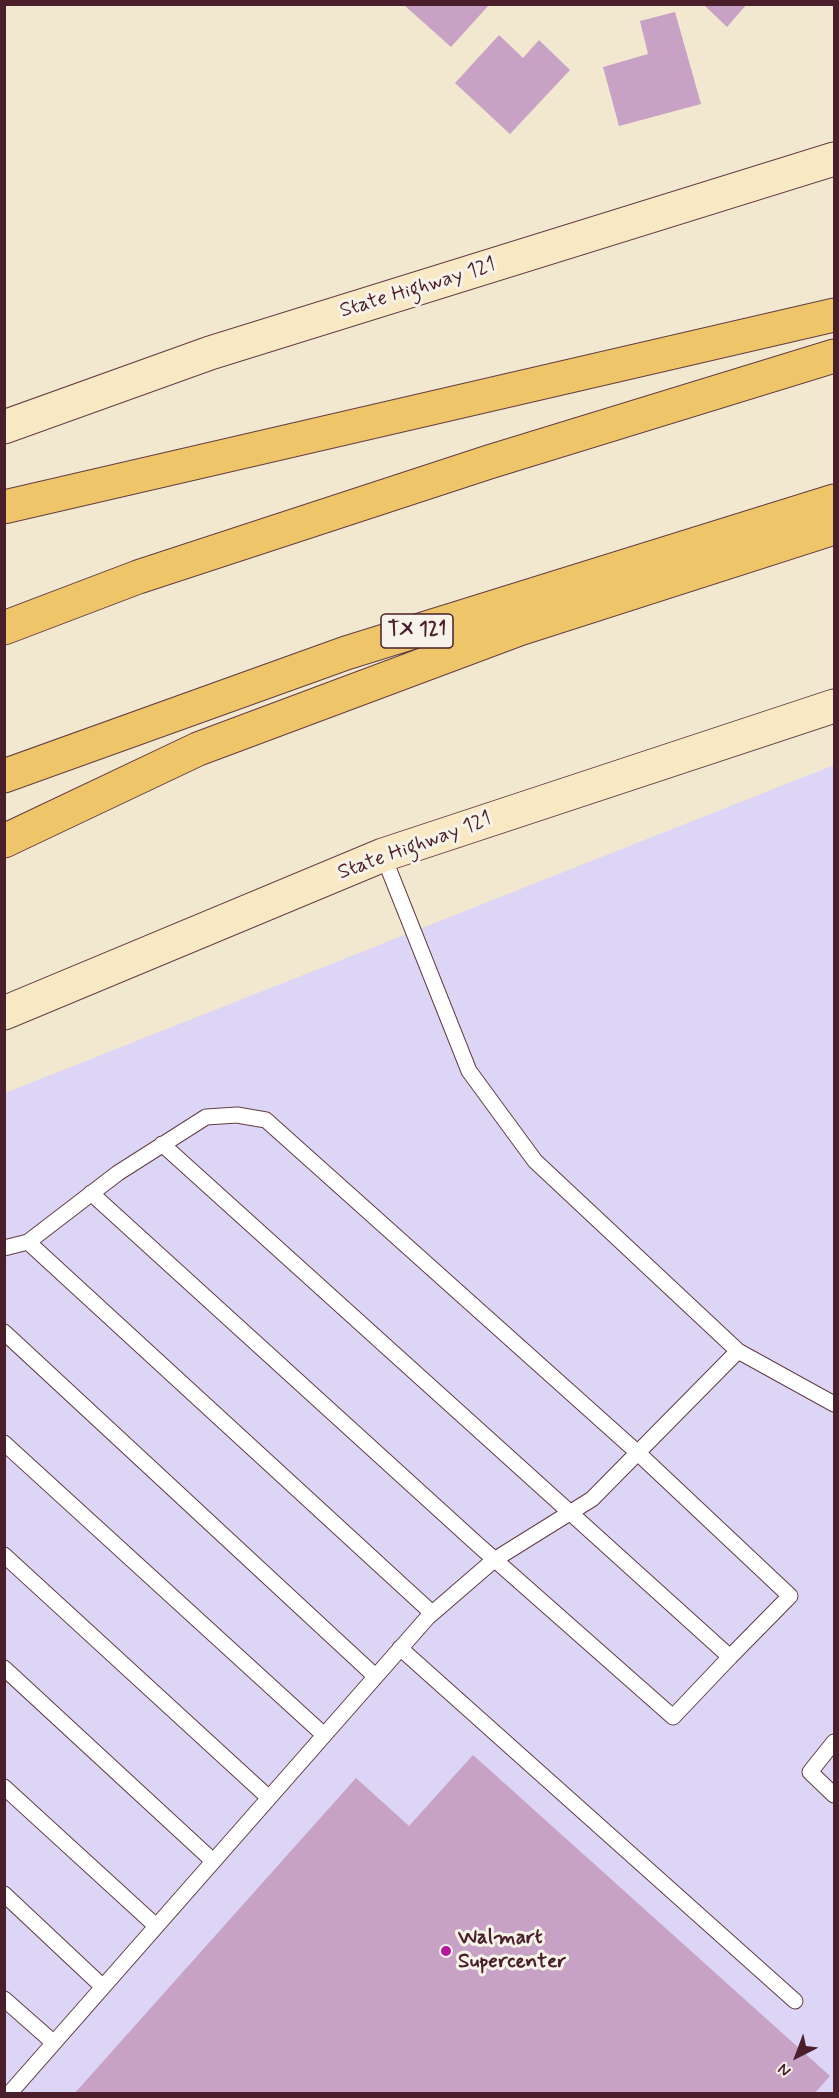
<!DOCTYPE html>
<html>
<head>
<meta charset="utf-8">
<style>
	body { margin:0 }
	#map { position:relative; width:839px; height:2098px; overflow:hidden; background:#f2e7cf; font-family:Mynerve,sans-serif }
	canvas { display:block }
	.frame { position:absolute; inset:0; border:6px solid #4a1f2b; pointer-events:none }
	.north { position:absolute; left:767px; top:2026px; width:60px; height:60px; -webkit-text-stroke:4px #f7f3e8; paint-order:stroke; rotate:222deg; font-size:16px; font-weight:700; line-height:24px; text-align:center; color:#4a1f2b }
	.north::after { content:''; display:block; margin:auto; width:21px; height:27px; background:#4a1f2b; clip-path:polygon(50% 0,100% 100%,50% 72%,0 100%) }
</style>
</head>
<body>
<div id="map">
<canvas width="839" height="2098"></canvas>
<div class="frame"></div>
<div class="north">N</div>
</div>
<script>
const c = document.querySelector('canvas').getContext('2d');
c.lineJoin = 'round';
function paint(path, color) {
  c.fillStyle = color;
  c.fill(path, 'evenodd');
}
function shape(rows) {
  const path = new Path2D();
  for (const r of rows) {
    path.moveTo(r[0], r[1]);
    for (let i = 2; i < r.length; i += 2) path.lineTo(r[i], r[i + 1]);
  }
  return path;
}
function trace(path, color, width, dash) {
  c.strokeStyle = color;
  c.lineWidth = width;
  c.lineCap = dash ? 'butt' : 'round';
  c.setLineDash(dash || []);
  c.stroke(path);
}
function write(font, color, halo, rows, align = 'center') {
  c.font = font + ' Mynerve,sans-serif';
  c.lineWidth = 6;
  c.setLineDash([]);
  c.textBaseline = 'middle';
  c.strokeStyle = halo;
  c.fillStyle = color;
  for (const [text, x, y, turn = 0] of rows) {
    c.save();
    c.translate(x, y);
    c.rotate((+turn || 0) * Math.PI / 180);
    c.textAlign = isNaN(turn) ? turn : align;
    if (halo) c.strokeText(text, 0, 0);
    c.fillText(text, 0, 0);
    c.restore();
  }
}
paint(shape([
	[834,765,834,2093,5,2094,5,1093]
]), '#dcd5f6');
paint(shape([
	[703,4,747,4,727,27],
	[404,5,489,5,451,47],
	[675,12,701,104,619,126,603,67,648,54,640,21],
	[499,35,523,58,539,40,570,70,510,134,455,83],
	[473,1755,830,2076,814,2094,74,2094,356,1778,409,1826]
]), '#c7a2c4');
const lane = shape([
	[383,855,469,1071,535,1161,738,1351,834,1404],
	[91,1193,477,1544,673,1717,730,1657,162,1144],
	[28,1242,432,1613],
	[4,1248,28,1242,118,1173,206,1117,237,1115,266,1120,638,1453,790,1596,730,1657],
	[4,1332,375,1676],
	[4,1443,324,1735],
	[4,1555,269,1798],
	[400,1648,795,2001],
	[4,1668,213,1861],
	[834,1742,810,1772,834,1795],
	[4,1787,156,1926],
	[4,1894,103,1987],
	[4,1999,54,2043],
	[9,2094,428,1617,494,1560,592,1499,738,1351]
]);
const secondary = shape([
	[4,427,210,353,834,159],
	[4,1013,383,855,834,706]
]);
const highway = shape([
	[4,507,834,315],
	[4,628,138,577,489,462,834,356],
	[4,776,346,653,834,501],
	[4,841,198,749,519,629,834,528]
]);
trace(lane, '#633d44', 17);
trace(secondary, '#633d44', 35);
trace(highway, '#633d44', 35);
trace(lane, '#fff', 15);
trace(secondary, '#f8e8c3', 33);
trace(highway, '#eec569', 33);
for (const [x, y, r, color] of [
	[446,1951,6,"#b5179e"]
]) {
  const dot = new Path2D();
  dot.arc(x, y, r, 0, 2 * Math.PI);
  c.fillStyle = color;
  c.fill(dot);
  trace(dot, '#f7f3e8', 2);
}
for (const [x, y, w] of [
	[417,631,72]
]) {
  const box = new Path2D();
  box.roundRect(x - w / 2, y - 17, w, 34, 4.5);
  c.fillStyle = '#f7f3e8';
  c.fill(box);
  trace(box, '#4a1f2b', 1.5);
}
write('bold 20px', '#4a1f2b', null, [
	["TX 121",417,631]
]);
write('21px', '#4a1f2b', '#f7f3e8', [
	["State Highway 121",418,289,-17],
	["State Highway 121",415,847,-20]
]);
write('bold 21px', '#4a1f2b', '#f7f3e8', [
	["Walmart",458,1939],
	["Supercenter",458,1963]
], 'left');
</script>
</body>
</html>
